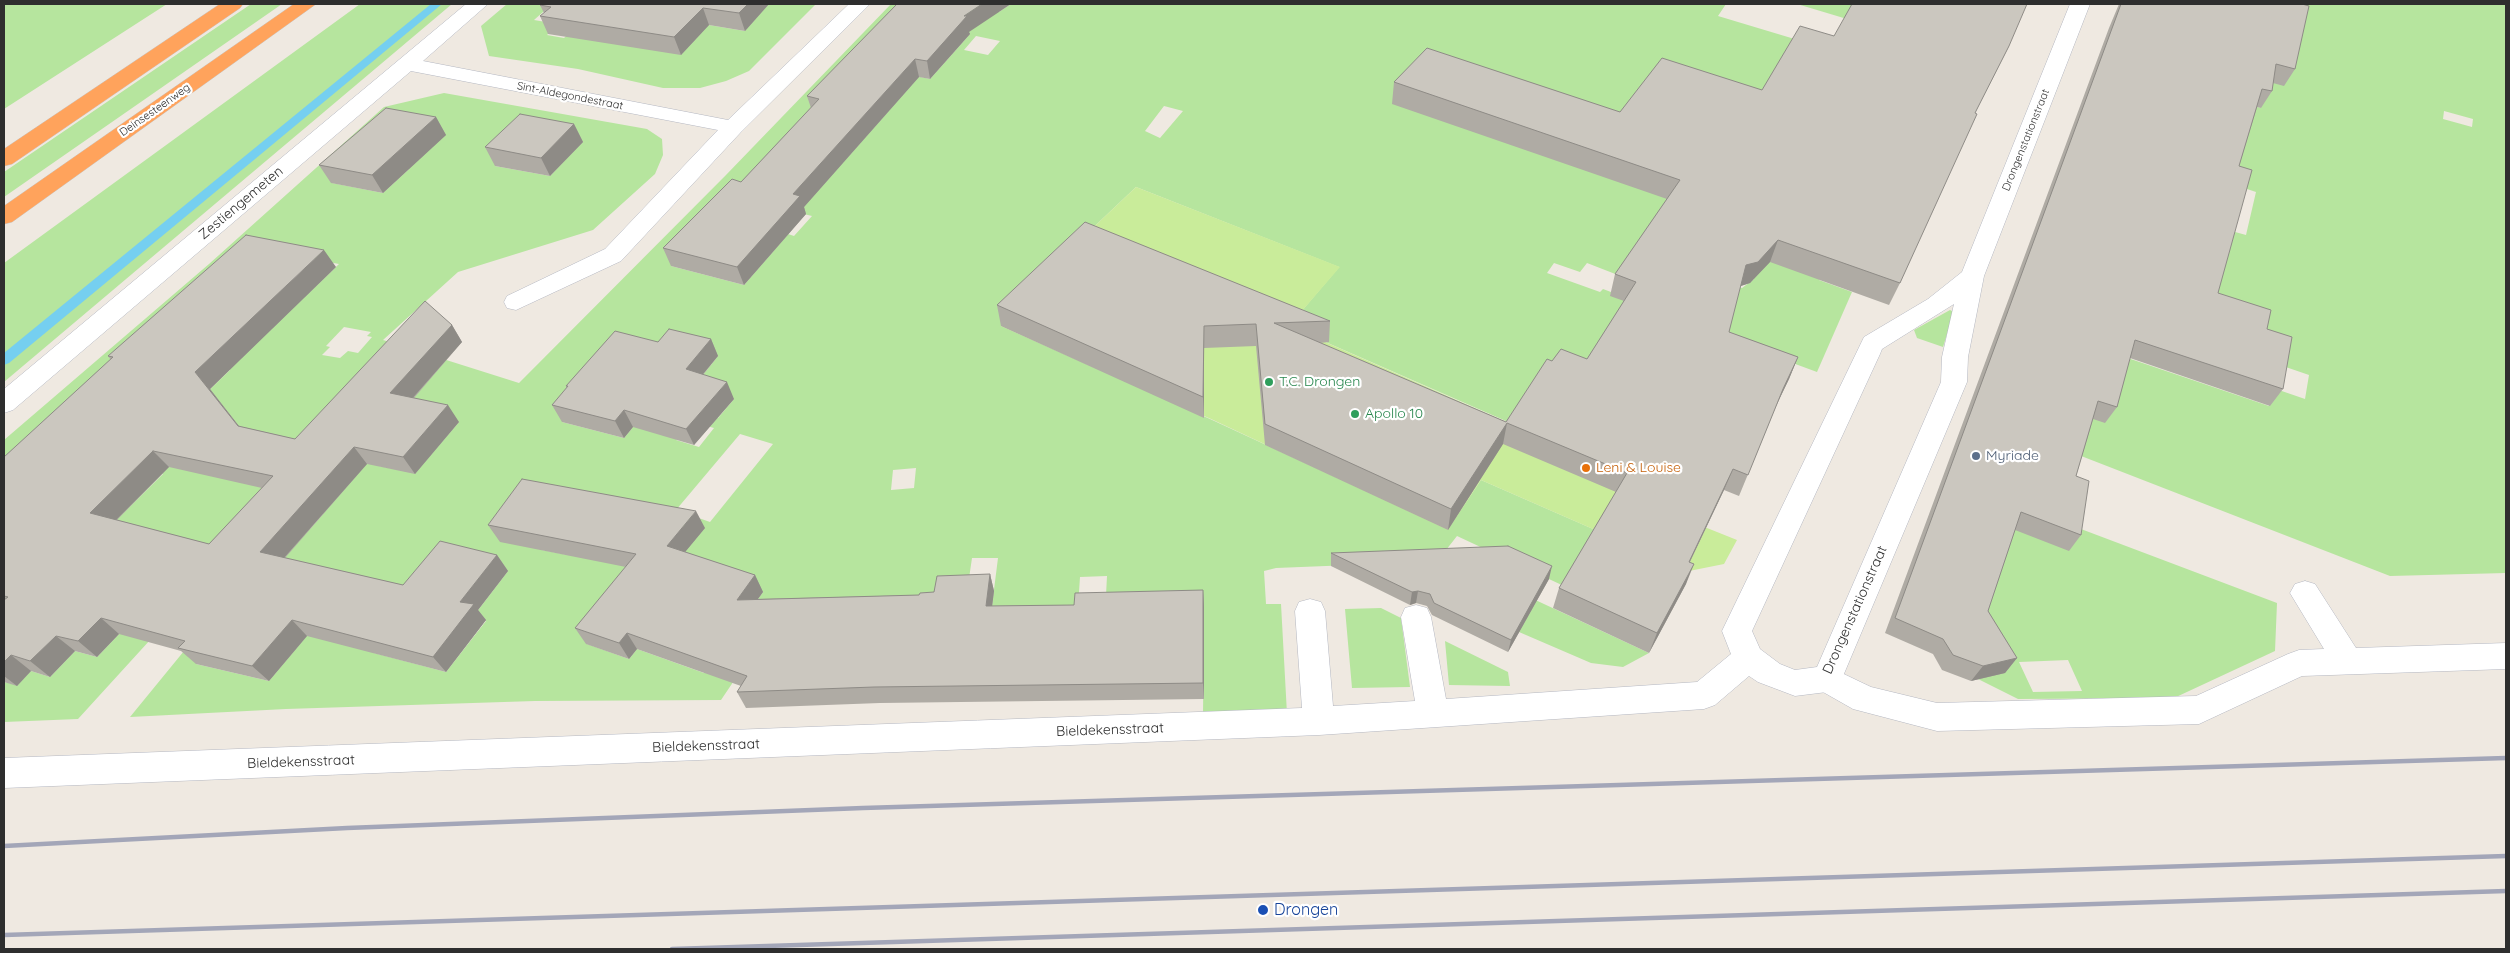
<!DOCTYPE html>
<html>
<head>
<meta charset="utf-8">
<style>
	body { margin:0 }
	#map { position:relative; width:2510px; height:953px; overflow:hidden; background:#efe9e1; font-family:Quicksand,sans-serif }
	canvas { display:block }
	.frame { position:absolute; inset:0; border:5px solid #2e2e2e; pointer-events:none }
</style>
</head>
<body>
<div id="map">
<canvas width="2510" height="953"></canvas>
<div class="frame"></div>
</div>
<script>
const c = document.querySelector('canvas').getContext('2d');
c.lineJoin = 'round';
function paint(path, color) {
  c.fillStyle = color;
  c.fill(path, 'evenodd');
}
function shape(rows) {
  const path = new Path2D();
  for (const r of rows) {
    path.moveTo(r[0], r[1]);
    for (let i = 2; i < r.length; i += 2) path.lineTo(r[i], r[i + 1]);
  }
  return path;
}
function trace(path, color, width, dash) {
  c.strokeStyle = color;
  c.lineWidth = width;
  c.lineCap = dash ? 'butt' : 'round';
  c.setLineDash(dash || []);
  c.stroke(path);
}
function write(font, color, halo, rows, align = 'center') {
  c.font = font + ' Quicksand,sans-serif';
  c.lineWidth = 4.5;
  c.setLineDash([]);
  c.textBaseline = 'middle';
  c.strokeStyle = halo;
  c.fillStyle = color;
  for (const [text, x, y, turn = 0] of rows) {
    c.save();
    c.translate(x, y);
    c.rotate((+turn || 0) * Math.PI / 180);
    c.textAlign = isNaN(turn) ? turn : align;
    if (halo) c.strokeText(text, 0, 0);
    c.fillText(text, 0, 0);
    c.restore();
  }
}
paint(shape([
	[4,4,167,4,4,109],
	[251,4,282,4,4,197,4,172],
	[360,4,452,4,4,382,4,263],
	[507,4,552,4,534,20,558,24,547,35,564,38,588,15,709,25,745,31,749,4,816,4,749,71,726,81,700,88,663,88,578,69,489,56,481,26],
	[891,4,979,4,999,12,1011,4,1726,4,1718,16,1931,80,1927,87,1820,55,1814,65,1827,69,1823,73,1858,84,1851,95,1911,114,1909,118,1892,113,1888,120,1843,106,1840,113,1804,102,1799,110,1826,118,1804,158,1786,166,1695,137,1683,156,1425,69,1393,103,1754,228,1743,246,1776,258,1778,255,1788,258,1787,261,1822,274,1819,280,1852,292,1817,372,1722,337,1711,349,1687,392,1607,360,1599,374,1656,397,1641,420,1614,409,1603,426,1652,447,1646,457,1689,475,1683,485,1611,454,1604,464,1289,326,1339,267,1136,187,1080,240,1088,243,1001,326,1210,419,1448,529,1481,480,1600,532,1566,587,1457,536,1446,550,1439,555,1649,653,1623,667,1591,663,1519,632,1376,564,1276,568,1264,571,1266,604,1281,604,1287,714,1203,716,1204,607,1136,608,1135,634,1104,634,1107,576,1080,577,1077,622,1022,622,1020,636,988,637,998,558,972,558,967,592,942,593,940,609,925,610,924,619,893,621,894,613,824,615,819,642,804,642,789,660,774,661,750,657,721,700,535,701,286,709,130,717,184,651,203,657,196,664,269,681,348,586,256,565,286,533,297,526,310,529,323,514,311,510,320,501,285,492,78,719,4,722,4,682,17,685,31,671,50,677,75,651,97,657,146,606,125,600,130,596,113,590,125,578,110,574,114,567,83,559,4,636,4,560,84,484,27,471,4,492,4,440,209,264,384,107,444,93,647,129,662,139,663,155,655,174,593,230,458,272,383,340,519,383,726,175],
	[903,20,970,34,930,79,879,68,897,48,880,44],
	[976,36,1000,41,988,55,964,50],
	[1775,77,1815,88,1809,99,1770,87],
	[1657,79,1740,107,1723,131,1699,122,1703,115,1644,96],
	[829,94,891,108,847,158,797,147,825,117,811,114],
	[1164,106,1183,111,1160,138,1145,131],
	[396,126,432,133,395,166,409,169,383,193,332,183],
	[532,129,550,133,549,136,582,142,550,176,495,166],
	[738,198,812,216,794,236,788,234,744,285,671,266,687,248,683,247,703,226,710,228],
	[1672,240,1753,266,1751,271,1754,279,1742,288,1738,287,1736,294,1728,291,1720,308,1706,303,1703,307,1690,311,1681,308,1681,303,1657,294,1648,306,1603,289,1600,292,1547,273,1554,263,1580,272,1587,263,1623,277,1631,265,1649,271],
	[253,251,298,260,301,257,339,264,310,292,291,288,283,296,287,297,264,318,200,305,232,277,226,275],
	[1630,304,1674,320,1665,337,1620,320],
	[344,327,371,332,367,336,372,337,358,353,348,351,340,358,322,355,330,347,326,346],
	[677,346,718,356,694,386,706,389,687,413,652,404,624,438,562,422,577,404,565,400,583,381,593,383,624,348,666,359],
	[142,351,229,370,230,370,201,398,174,392,134,428,83,417,129,375,119,372],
	[384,375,426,383,402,410,459,422,415,473,379,466,383,461,365,457,354,468,308,458],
	[1541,380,1570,392,1558,411,1530,399],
	[715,393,734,399,718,418,698,412],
	[692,422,714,428,699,447,676,440],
	[244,433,258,451,227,468,212,449],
	[740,434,773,444,710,522,676,510],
	[916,468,914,488,891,490,893,470],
	[143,469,163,474,101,535,81,530],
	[575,504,601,509,568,555,542,550],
	[161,543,199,554,178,576,139,566],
	[452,558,508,571,472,618,486,621,446,672,374,653],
	[647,570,713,591,722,579,763,592,704,673,637,649,629,659,587,644],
	[1797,4,1901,4,1847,19],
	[2216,4,2506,4,2506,573,2390,576,2076,454,2004,316,2269,406,2273,388,2305,399,2309,375,2277,364,2169,298,2217,227,2246,235,2256,192,2220,180,2147,76,2261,108],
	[2444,111,2473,119,2472,127,2443,119],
	[1950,310,1954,312,1943,347,1917,338,1914,330],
	[1987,508,2073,526,2277,603,2275,651,2174,698,2018,699,1978,679,1991,649,1983,637],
	[2068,660,2082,691,2033,692,2019,662],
	[1381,608,1401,618,1410,687,1352,688,1345,609],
	[1445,641,1508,672,1510,686,1449,685]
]), '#b6e59e');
paint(shape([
	[1136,187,1340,267,1289,326,1572,451,1697,524,1737,540,1724,564,1689,571,1481,480,1448,530,1211,419,1001,326,1080,240]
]), '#c9ec9a');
paint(shape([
	[431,4,442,4,9,363,4,365,4,353,431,4]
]), '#75cff0');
const lane = shape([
	[2305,581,2315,584,2356,648,2506,643,2506,669,2302,676,2199,724,1937,731,1853,709,1816,688,1812,679,1816,670,1827,666,1871,687,1937,703,2196,696,2288,654,2299,650,2324,649,2290,593,2295,584,2305,581]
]);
const street = shape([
	[466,4,488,4,423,61,728,120,849,4,870,4,741,132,621,261,516,310,507,308,504,302,507,296,605,249,718,130,411,71,13,410,4,413,4,389,466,4],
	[2070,4,2090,4,1984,276,1968,357,1967,382,1838,688,1827,692,1795,696,1758,682,1749,676,1715,705,1704,709,1319,735,4,788,4,758,1302,708,1295,611,1299,602,1310,599,1321,602,1325,611,1333,706,1415,701,1401,617,1405,608,1416,605,1427,608,1431,617,1446,699,1697,682,1731,654,1722,631,1864,337,1928,299,1962,272,2070,4],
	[1954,304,1942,357,1941,382,1817,667,1795,670,1780,664,1760,649,1752,631,1880,354,1882,349,1954,304]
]);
const highway = shape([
	[220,4,243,4,240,8,12,164,4,166,4,149,220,4],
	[294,4,316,4,12,222,4,224,4,206,294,4]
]);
trace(lane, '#b4b7c1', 1);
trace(street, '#b4b7c1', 1);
trace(highway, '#c9c9c9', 1);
paint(lane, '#fff');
paint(street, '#fff');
paint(highway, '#ffa35c');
trace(shape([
	[4,846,347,828,863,808,2506,758],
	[4,935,2506,856],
	[672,949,2506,891]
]), '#a3a6b8', 4.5);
paint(shape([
	[769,4,745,31,709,25,681,55,548,34,540,16,544,13,540,5],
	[2119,4,2302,4,2295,69,2284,86,2273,83,2272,91,2261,108,2257,107,2239,166,2218,293,2267,329,2283,389,2270,406,2130,358,2117,407,2105,423,2093,419,2076,476,2081,535,2069,551,2015,530,1988,611,2017,658,2005,673,1971,681,1942,670,1933,654,1885,633,2109,28],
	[969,32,970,34,930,79,919,77,804,207,806,214,744,285,671,266,663,248,741,182,811,108,807,96],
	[1834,36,2009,46,1975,113,1900,283,1889,305,1770,262,1750,283,1740,286,1729,332,1798,357,1789,379,1777,404,1739,496,1724,490,1690,562,1686,584,1649,653,1553,608,1559,588,1616,492,1503,444,1448,530,1265,445,1256,346,1204,348,1204,418,1001,326,997,305,1330,321,1329,342,1320,343,1506,422,1552,361,1587,359,1624,301,1610,296,1615,274,1667,199,1392,104,1394,82,1620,112,1762,90],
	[436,117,446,135,383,193,331,183,319,165],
	[574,124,583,142,550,176,495,166,485,147],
	[336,267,210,389,239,426,295,439,452,325,462,342,414,398,459,422,415,474,367,464,285,558,403,585,497,555,508,571,478,610,486,620,446,672,307,636,269,681,196,664,181,651,119,634,97,657,75,651,50,677,31,671,17,686,4,682,4,457,111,360,108,356],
	[169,467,262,488,209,544,117,520],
	[711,339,718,356,703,375,734,399,694,445,633,427,624,438,562,422,552,405,567,388,566,386],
	[488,525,705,528,685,552,755,575,763,592,758,599,919,595,934,592,990,574,994,591,992,606,1074,605,1203,590,1204,607,1204,699,880,703,746,708,737,692,741,686,637,649,629,659,586,644,575,628,626,567,500,542],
	[1331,553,1549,579,1508,652,1432,615,1427,606,1416,603,1410,605,1331,566]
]), '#afaba4');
paint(shape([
	[748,4,769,4,745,31,739,13],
	[982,4,1011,4,969,32,970,34,930,79,927,61,964,16],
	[703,8,709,25,681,55,674,37],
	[915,59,919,77,804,207,806,214,744,285,737,267,793,194],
	[436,117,446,135,383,193,372,175],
	[574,124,583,142,550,176,541,158],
	[1778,240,1770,262,1750,283,1738,287,1746,265],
	[324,250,336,267,210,389,252,443,238,426,195,372],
	[452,325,462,342,402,410,390,393],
	[1204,326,1204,418,1203,397],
	[711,339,718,356,693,386,686,369],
	[1798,357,1789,379,1774,410,1783,389],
	[727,382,734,399,694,445,686,429],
	[448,405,459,422,415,474,403,457],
	[624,410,633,427,624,438,615,421],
	[1507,423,1503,444,1448,530,1451,509],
	[354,447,367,464,275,568,260,552],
	[153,451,169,467,107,529,90,513],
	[1733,469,1724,490,1680,582,1689,562],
	[696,511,705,528,676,563,667,546],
	[497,555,508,571,478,610,486,620,446,672,433,657,460,602],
	[1694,564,1686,584,1649,653,1657,633],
	[1552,566,1549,579,1508,652,1511,640],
	[990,574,994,591,990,623,986,606],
	[755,575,763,592,745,617,737,600],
	[1203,590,1204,607,1204,699,1203,683],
	[1418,591,1416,603,1410,605,1412,592],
	[101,618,119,634,97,657,78,641],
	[292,620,307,636,269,681,252,666],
	[627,633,637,649,629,659,619,643],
	[56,636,75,651,50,677,30,661],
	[11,655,31,671,17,686,4,676,4,662],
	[2017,658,2005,673,1971,681,1983,666]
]), '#8e8b86');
const building = shape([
	[542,4,748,4,739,13,703,8,674,37,540,16,551,7,540,5,542,4],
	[897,4,982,4,964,16,967,16,927,61,915,59,793,194,800,196,737,267,663,248,732,179,741,182,819,99,807,96,897,4],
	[1852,4,2027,4,2009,46,1975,113,1977,114,1900,283,1778,240,1758,262,1746,265,1729,332,1798,357,1783,389,1748,475,1733,469,1689,562,1694,564,1657,633,1559,588,1627,473,1507,423,1451,509,1265,424,1256,324,1204,326,1203,397,997,305,1085,222,1330,321,1274,323,1506,422,1547,359,1552,361,1561,349,1587,359,1636,282,1615,274,1680,180,1394,82,1427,48,1620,112,1662,58,1762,90,1800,26,1834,36,1852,4],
	[2121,4,2302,4,2309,6,2295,69,2276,64,2272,91,2262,89,2239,166,2252,170,2218,293,2271,310,2267,329,2292,337,2283,389,2135,340,2117,407,2098,401,2076,476,2089,481,2081,535,2021,512,1988,611,2017,658,1983,666,1953,655,1943,639,1895,618,2121,4],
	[386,108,436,117,372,175,319,165,386,108],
	[520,114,574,124,541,158,485,147,520,114],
	[246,235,324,250,195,372,238,426,295,439,425,301,452,325,390,393,448,405,403,457,354,447,260,552,403,585,440,541,497,555,460,602,474,604,433,657,292,620,252,666,178,648,185,641,101,618,78,641,56,636,30,661,11,655,4,662,4,600,8,597,4,596,4,457,113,357,108,356,246,235],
	[153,451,273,476,209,544,90,513,153,451],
	[669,329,711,339,686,369,727,382,686,429,624,410,615,421,552,405,568,386,566,386,615,331,658,342,669,329],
	[522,479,696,511,667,546,755,575,737,600,919,595,920,593,934,592,937,576,990,574,986,606,1074,605,1075,593,1203,590,1203,683,874,687,737,692,747,676,627,633,619,643,575,628,636,554,488,525,522,479],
	[1508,546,1552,566,1511,640,1434,603,1430,594,1418,591,1412,592,1331,553,1508,546]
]);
paint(building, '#cbc7bf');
trace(building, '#8e8b86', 1);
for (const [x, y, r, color] of [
	[1269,382,5,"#2e9e5b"],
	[1355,414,5,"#2e9e5b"],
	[1976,456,5,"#5c6f8a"],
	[1586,468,5,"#e8710a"],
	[1263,910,6,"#1a4fb4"]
]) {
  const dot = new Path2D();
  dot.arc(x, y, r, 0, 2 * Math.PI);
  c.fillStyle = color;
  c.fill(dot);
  trace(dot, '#fff', 2);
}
write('11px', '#2e2e2e', '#fff', [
	["Sint-Aldegondestraat",570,96,11],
	["Deinsesteenweg",155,110,-35],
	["Drongenstationstraat",2026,140,-68]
]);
write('14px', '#2e2e2e', '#fff', [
	["Zestiengemeten",241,203,-40],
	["Drongenstationstraat",1855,610,-66],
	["Bieldekensstraat",1110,730,-2],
	["Bieldekensstraat",706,746,-2],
	["Bieldekensstraat",301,762,-2]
]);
write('14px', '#27864d', '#fff', [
	["T.C. Drongen",1279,382],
	["Apollo 10",1365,414]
], 'left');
write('14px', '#4e5e75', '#fff', [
	["Myriade",1986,456]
], 'left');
write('14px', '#c56008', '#fff', [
	["Leni & Louise",1596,468]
], 'left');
write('16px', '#164399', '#fff', [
	["Drongen",1274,910]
], 'left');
</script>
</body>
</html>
